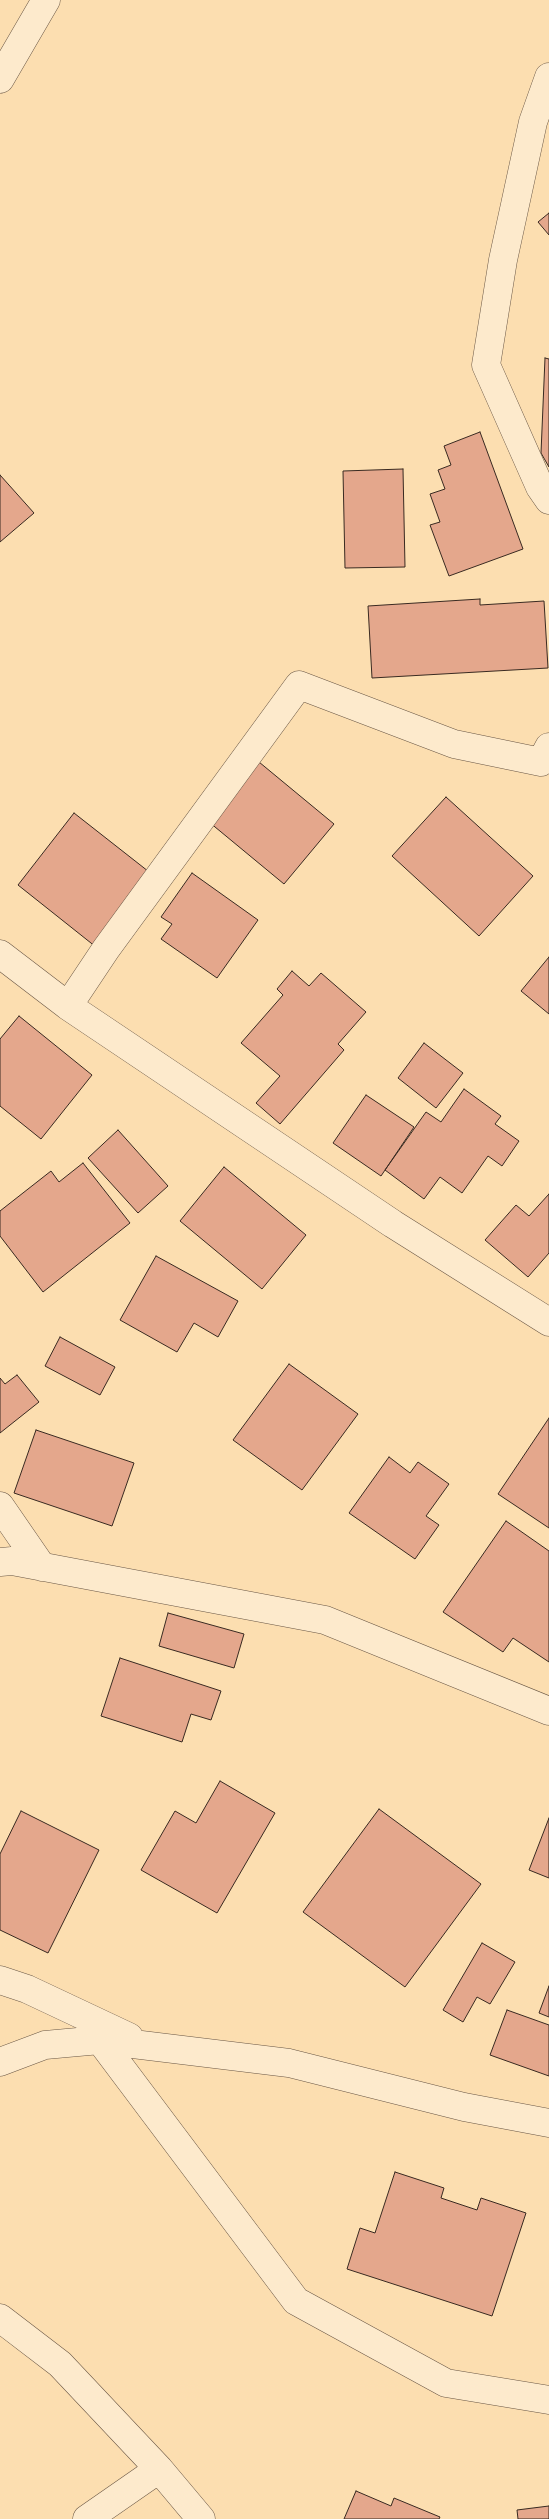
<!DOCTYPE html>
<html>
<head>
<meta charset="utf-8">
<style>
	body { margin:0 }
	canvas { display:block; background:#fcdeb0 }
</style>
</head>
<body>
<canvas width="549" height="2519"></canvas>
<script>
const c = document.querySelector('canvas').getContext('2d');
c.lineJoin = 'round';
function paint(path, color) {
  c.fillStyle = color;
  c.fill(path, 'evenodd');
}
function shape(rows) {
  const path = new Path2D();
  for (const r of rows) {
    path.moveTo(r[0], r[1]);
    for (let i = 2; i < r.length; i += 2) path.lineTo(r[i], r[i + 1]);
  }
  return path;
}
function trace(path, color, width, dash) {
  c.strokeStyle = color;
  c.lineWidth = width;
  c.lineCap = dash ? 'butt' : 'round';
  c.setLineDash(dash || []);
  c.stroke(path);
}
const building = shape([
	[549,213,549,235,538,222,549,213],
	[545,358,549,359,549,467,541,453,545,358],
	[480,432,523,549,449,576,430,525,440,522,430,494,445,489,438,470,451,465,444,446,480,432],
	[403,469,405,567,345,568,343,471,403,469],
	[0,475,34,513,0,542,0,475],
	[480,599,480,605,544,601,548,668,372,678,368,606,480,599],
	[259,762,334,824,284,884,209,822,259,762],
	[446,797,533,876,479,936,392,856,446,797],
	[74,813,153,875,96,947,18,885,74,813],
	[192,873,258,920,217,978,161,939,172,924,161,917,192,873],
	[549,957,549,1014,521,991,549,957],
	[292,971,309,986,321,973,366,1012,338,1044,344,1050,280,1124,256,1103,280,1076,241,1043,283,995,277,989,292,971],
	[19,1016,92,1075,41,1139,0,1106,0,1039,19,1016],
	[424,1043,463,1073,436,1108,398,1078,424,1043],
	[464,1089,501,1116,495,1124,519,1141,502,1166,488,1156,462,1193,440,1177,424,1199,385,1170,426,1112,441,1122,464,1089],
	[366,1095,414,1127,381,1176,333,1143,366,1095],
	[118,1130,168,1186,138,1213,88,1158,118,1130],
	[83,1163,130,1223,43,1292,0,1236,0,1211,51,1171,59,1182,83,1163],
	[224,1167,306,1235,262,1289,180,1221,224,1167],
	[549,1194,549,1253,528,1277,485,1240,516,1205,529,1216,549,1194],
	[156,1256,238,1301,218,1337,194,1323,177,1352,120,1320,156,1256],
	[60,1337,115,1367,100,1395,45,1366,60,1337],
	[289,1364,358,1414,302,1490,233,1440,289,1364],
	[17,1375,39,1402,0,1433,0,1378,5,1384,17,1375],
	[549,1418,549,1528,498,1494,549,1418],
	[36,1430,134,1463,112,1526,14,1493,36,1430],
	[389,1457,410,1473,418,1462,449,1484,426,1516,439,1525,415,1559,349,1513,389,1457],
	[506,1521,549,1551,549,1662,513,1638,503,1652,443,1612,506,1521],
	[168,1613,244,1634,234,1668,159,1646,168,1613],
	[120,1658,221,1691,211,1720,191,1714,182,1742,101,1716,120,1658],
	[220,1781,275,1813,217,1913,141,1870,175,1811,196,1823,220,1781],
	[379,1809,481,1884,405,1987,303,1912,379,1809],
	[21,1811,99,1850,48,1953,0,1930,0,1854,21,1811],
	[549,1818,549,1878,529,1870,549,1818],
	[482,1943,515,1962,490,2004,477,1997,463,2022,443,2010,482,1943],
	[549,1986,549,2017,539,2013,549,1986],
	[507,2010,549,2025,549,2076,490,2055,507,2010],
	[395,2172,444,2188,441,2198,477,2210,481,2198,526,2213,492,2316,347,2269,360,2228,375,2233,395,2172],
	[356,2491,391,2506,394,2498,440,2517,439,2519,344,2519,356,2491],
	[549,2506,549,2519,518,2519,517,2510,549,2506]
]);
paint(building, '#e4a78c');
trace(building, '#392a21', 1);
const minor = shape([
	[549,77,533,122,503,260,486,365,540,487,549,500],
	[0,79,46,0],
	[0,954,68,1006,393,1224,549,1322],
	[68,1006,106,949,299,685,454,744,541,762,549,747],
	[0,1506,42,1567],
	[0,1562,12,1561,325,1620,549,1711],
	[0,1980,27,1989,129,2037],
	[100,2040,296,2301,446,2383,549,2400],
	[0,2062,45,2045,100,2040,289,2063,464,2107,549,2123],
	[0,2318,60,2364,159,2469,201,2519],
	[87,2519,159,2469]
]);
trace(minor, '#6a5745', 29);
trace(minor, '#fdeacc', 28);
</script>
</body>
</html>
